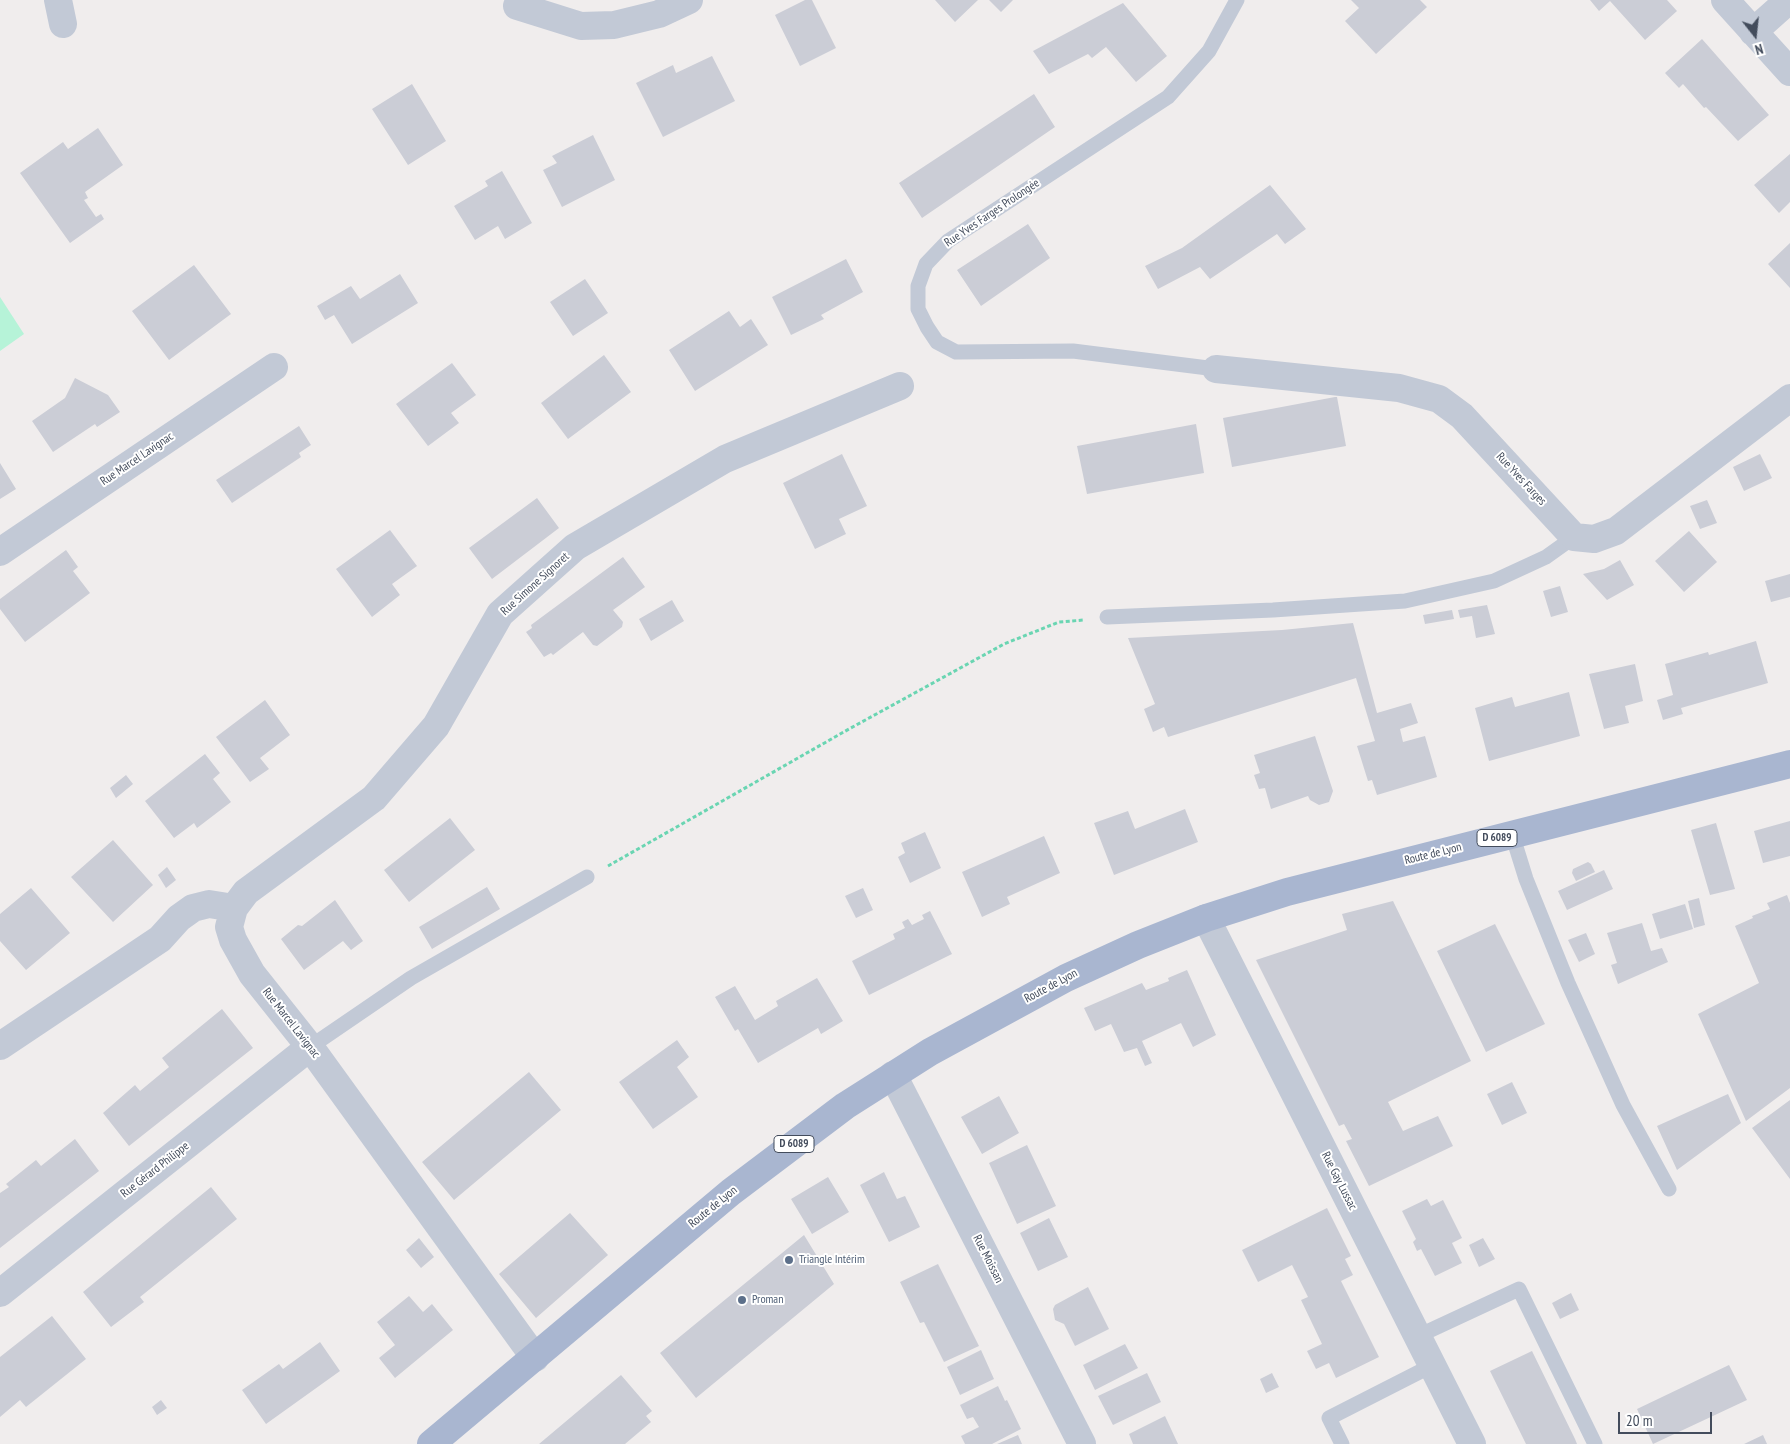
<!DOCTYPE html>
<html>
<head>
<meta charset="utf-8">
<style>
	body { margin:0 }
	#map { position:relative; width:1790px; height:1444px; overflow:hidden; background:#f0eded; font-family:"PT Sans Narrow",sans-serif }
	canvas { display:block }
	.north { position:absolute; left:1730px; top:10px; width:50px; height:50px; -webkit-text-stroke:4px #fff; paint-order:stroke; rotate:164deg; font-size:14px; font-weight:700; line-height:20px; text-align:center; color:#434c5c }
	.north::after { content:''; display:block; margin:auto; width:18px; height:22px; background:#434c5c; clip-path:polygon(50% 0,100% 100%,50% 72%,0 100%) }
	.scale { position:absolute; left:1618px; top:1412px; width:94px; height:22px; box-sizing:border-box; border:2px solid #434c5c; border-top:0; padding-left:6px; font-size:15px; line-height:18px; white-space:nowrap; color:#434c5c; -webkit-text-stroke:4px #fff; paint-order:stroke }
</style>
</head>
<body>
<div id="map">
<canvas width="1790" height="1444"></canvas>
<div class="north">N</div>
<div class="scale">20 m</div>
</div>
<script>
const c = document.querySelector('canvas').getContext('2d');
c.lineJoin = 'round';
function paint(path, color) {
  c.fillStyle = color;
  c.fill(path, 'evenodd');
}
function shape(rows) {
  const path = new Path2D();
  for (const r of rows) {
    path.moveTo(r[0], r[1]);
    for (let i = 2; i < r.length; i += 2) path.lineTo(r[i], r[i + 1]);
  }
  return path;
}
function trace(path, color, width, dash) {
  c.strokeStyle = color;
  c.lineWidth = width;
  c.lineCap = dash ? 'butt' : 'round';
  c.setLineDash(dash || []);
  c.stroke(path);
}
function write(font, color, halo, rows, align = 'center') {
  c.font = font + ' "PT Sans Narrow",sans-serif';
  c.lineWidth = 4;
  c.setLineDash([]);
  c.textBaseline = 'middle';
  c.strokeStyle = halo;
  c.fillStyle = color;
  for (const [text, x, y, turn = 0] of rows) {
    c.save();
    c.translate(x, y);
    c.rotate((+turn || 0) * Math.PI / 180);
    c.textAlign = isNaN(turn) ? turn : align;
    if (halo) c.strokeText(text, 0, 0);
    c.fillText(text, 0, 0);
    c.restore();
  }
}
paint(shape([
	[0,297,24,334,0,351]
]), '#b6f3d8');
paint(shape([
	[805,0,812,0,836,48,800,66,775,15],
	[935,0,978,0,955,22],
	[989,0,1013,0,1001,12],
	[1351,0,1420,0,1427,7,1376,54,1345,21,1359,8],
	[1590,0,1667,0,1677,11,1645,40,1610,1,1599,11],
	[1123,3,1167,56,1136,82,1106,47,1092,58,1088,54,1049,74,1033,51],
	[1702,39,1769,115,1738,141,1706,107,1704,108,1683,84,1679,88,1665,73],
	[712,56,735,101,663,137,636,83,673,65,676,73],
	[412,84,446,141,408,165,372,109],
	[1034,94,1055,127,922,218,899,183],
	[98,128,123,165,85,192,88,198,84,200,96,217,101,214,104,219,70,243,20,173,63,142,68,149],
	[593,135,615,180,562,207,543,170,557,163,552,156],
	[1790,154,1790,202,1779,213,1754,185],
	[502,171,532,223,505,239,498,226,475,240,454,206,488,186,485,181],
	[1270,185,1306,229,1285,244,1277,234,1210,279,1200,267,1158,289,1145,266,1182,248],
	[1028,224,1050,258,981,306,957,270],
	[1790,243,1790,288,1768,264],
	[846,259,863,292,821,315,824,319,791,335,772,297],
	[194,265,231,314,169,360,132,311],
	[400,274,418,303,352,344,334,315,325,320,317,306,351,286,360,299],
	[585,279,608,313,573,336,550,302],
	[729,311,740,327,751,319,768,345,695,391,669,350],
	[604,355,631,392,568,439,541,403],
	[452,363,476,395,451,413,459,423,428,446,396,404],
	[75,378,108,395,120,412,97,427,95,424,53,452,32,421,65,398],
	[1335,397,1337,397,1346,446,1232,467,1223,418],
	[1196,424,1204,473,1087,494,1077,446],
	[299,426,311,445,299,453,301,457,232,503,216,480],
	[842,454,867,506,839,519,846,534,815,549,783,483],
	[1760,454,1772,478,1744,491,1733,467],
	[0,463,16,489,0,499],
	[537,498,559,528,492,579,469,548],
	[1707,500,1717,523,1700,529,1690,506],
	[390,530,417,566,392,584,400,595,372,617,336,569],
	[1689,531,1717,562,1684,592,1655,561],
	[66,550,78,567,73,571,90,593,25,642,0,609,0,599],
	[623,557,645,587,613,610,623,622,622,627,597,646,593,645,583,632,553,655,551,653,544,657,526,632,532,628,531,625],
	[1620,560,1634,585,1607,600,1583,574,1604,569],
	[1790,574,1790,597,1771,602,1765,581],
	[1560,586,1568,612,1551,617,1543,591],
	[672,600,684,621,651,641,639,619],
	[1487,605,1495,634,1476,638,1472,616,1460,618,1458,610],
	[1452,610,1454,619,1425,624,1423,615],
	[1353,623,1377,713,1411,703,1418,723,1400,729,1403,742,1425,736,1437,777,1377,795,1372,780,1368,781,1357,746,1375,741,1356,678,1168,737,1164,727,1153,732,1144,709,1155,704,1128,638,1282,630],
	[1756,641,1768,683,1681,708,1683,714,1663,720,1657,700,1673,695,1665,664,1708,652,1709,655],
	[1635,664,1643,701,1625,706,1629,723,1604,729,1589,674],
	[1569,692,1580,736,1489,761,1475,708,1512,697,1515,707],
	[265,700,290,735,260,758,269,769,250,782,216,737],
	[1315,736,1333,791,1329,802,1319,805,1310,800,1308,796,1271,809,1265,788,1259,789,1254,775,1260,773,1254,755],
	[205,754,220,773,213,779,231,802,197,828,194,823,174,838,145,801],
	[126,775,133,784,116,798,110,788],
	[1185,809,1198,842,1114,875,1094,823,1128,811,1135,829],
	[450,818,475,850,409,902,384,870],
	[1790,821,1790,856,1763,863,1754,831],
	[1716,823,1735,889,1710,895,1691,830],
	[925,832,941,868,910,883,898,857,905,853,901,843],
	[1044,836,1060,873,1007,897,1010,904,982,917,962,872],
	[113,840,153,885,113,922,71,877],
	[1588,862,1591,864,1595,872,1576,881,1572,873,1573,869],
	[167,867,176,880,166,888,158,875],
	[1604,870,1613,889,1567,910,1558,891],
	[487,887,500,909,432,949,419,927],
	[31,888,70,933,26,970,0,941,0,914],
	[863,888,873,910,856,918,845,896],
	[1787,895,1790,903,1790,1088,1746,1121,1698,1014,1759,983,1735,926,1753,918,1752,916,1770,909,1767,903],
	[1699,898,1705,925,1694,928,1688,901],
	[335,900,363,941,351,950,343,941,304,970,281,939,298,925,302,926],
	[1393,901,1471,1061,1388,1102,1403,1131,1438,1116,1453,1146,1369,1186,1346,1141,1352,1139,1344,1124,1339,1126,1256,960,1347,930,1342,914],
	[1685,904,1693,929,1660,939,1652,914],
	[930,911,952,954,869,995,852,961,895,939,893,934,905,928,902,922,908,919,912,925,924,919,922,915],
	[1642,923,1651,951,1662,948,1668,962,1618,984,1611,965,1617,963,1607,933],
	[1495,924,1545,1024,1486,1052,1437,951],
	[1586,933,1595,954,1579,962,1568,940],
	[1187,970,1216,1035,1193,1047,1181,1023,1142,1041,1152,1063,1145,1066,1137,1048,1124,1052,1111,1024,1095,1031,1084,1008,1142,983,1146,990,1169,981,1168,978],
	[817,978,843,1021,821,1034,818,1028,758,1063,738,1029,735,1031,715,997,735,986,755,1020,778,1006,776,1001],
	[222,1009,253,1048,129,1146,103,1113,135,1085,140,1091,169,1067,162,1058],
	[677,1040,689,1057,677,1067,698,1097,653,1129,619,1082],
	[529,1072,561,1110,454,1200,422,1162],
	[1512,1082,1527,1113,1502,1125,1487,1094],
	[1728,1094,1741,1123,1677,1170,1657,1126],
	[999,1096,1019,1133,982,1154,961,1117],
	[1790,1100,1790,1179,1752,1128],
	[75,1139,99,1171,0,1248,0,1193,9,1187,6,1184,36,1160,41,1166],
	[1027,1145,1056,1206,1017,1224,989,1163],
	[884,1172,897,1199,905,1196,920,1227,889,1242,860,1185],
	[828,1177,849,1212,812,1234,791,1199],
	[211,1187,237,1219,140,1297,144,1302,111,1327,83,1292],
	[1427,1199,1431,1206,1443,1200,1462,1238,1452,1243,1462,1263,1435,1276,1421,1249,1417,1251,1413,1242,1416,1239,1402,1211],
	[1327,1208,1351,1256,1345,1259,1353,1275,1341,1281,1379,1357,1336,1378,1329,1363,1316,1369,1307,1351,1322,1344,1301,1300,1308,1297,1292,1265,1258,1282,1242,1250],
	[570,1213,608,1255,536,1318,499,1274],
	[1049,1218,1068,1257,1038,1271,1020,1233],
	[804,1235,834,1284,696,1398,660,1353],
	[419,1238,434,1257,421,1268,406,1250],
	[1483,1238,1495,1259,1479,1267,1469,1245],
	[938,1264,979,1346,944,1362,924,1322,920,1323,900,1282],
	[1088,1287,1109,1329,1075,1346,1064,1324,1055,1320,1053,1309,1055,1305],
	[1571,1293,1579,1310,1560,1319,1552,1303],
	[409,1296,423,1312,432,1304,453,1330,395,1378,379,1358,395,1345,377,1322],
	[52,1316,86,1359,26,1407,20,1400,0,1417,0,1357],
	[320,1342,340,1371,266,1424,242,1390,279,1364,283,1369],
	[1125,1344,1138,1368,1095,1390,1083,1365],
	[981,1350,994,1379,960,1395,947,1367],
	[1532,1351,1575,1439,1577,1444,1526,1444,1490,1371],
	[1729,1365,1747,1400,1653,1444,1637,1409],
	[1147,1373,1161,1402,1113,1425,1098,1396],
	[1272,1373,1279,1387,1266,1393,1260,1379],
	[621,1375,652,1411,646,1416,651,1422,625,1444,539,1444],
	[998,1386,1005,1401,1007,1400,1021,1429,992,1444,965,1444,961,1436,979,1427,973,1417,967,1419,960,1405],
	[161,1400,167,1408,157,1415,152,1407],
	[1165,1416,1178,1444,1133,1444,1129,1434],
	[1018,1435,1022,1444,997,1444],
	[1763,1435,1767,1444,1744,1444]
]), '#cbcdd6');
trace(shape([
	[608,866,849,729,1004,644,1059,622,1084,620]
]), '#6ad5b2', 3, [4, 2.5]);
trace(shape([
	[1216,369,1073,351,956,352,937,342,927,327,918,309,918,286,926,264,948,241,1168,97,1209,51,1237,0],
	[1107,617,1273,610,1405,601,1494,581,1546,557,1574,537],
	[1512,834,1526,879,1568,983,1623,1105,1669,1189],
	[310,1047,411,978,587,877],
	[1418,1336,1519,1289,1595,1444],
	[1342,1444,1329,1418,1433,1365]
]), '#c2c9d6', 15);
trace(shape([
	[58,0,63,24],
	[1725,0,1790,72],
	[517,6,581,26,614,25,659,14,689,0],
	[1753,32,1789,0],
	[1216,369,1399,388,1439,399,1462,416,1574,537,1594,539,1616,531,1790,398],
	[0,552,274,367],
	[1206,918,1472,1444],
	[0,1046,160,939,179,918,193,908,209,904,234,908],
	[893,1075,1082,1444],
	[0,1293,310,1047],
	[535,1358,310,1047,252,974,233,940,229,927,234,908,246,892,374,798,436,726,500,614,575,547,725,459,900,386]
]), '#c2c9d6', 28);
trace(shape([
	[431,1444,731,1192,845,1106,930,1052,1066,978,1138,945,1206,918,1287,892,1790,764]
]), '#a9b6d0', 28);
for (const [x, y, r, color] of [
	[789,1260,5,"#5c6f8a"],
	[742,1300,5,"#5c6f8a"]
]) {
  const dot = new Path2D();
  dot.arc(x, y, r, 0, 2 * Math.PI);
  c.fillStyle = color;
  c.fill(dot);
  trace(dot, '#fff', 2);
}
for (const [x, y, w] of [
	[1497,838,40],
	[794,1144,40]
]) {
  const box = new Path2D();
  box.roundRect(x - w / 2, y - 8.5, w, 17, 4);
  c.fillStyle = '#fff';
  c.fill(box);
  trace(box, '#434c5c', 1);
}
write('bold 11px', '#434c5c', null, [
	["D 6089",1497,838],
	["D 6089",794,1144]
]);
write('12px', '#434c5c', '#fff', [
	["Rue Yves Farges Prolongée",992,213,-34],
	["Rue Marcel Lavignac",137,459,-34],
	["Rue Yves Farges",1521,479,47],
	["Rue Simone Signoret",535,584,-42],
	["Route de Lyon",1433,854,-14],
	["Route de Lyon",1051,986,-28],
	["Rue Marcel Lavignac",291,1023,52],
	["Rue Gérard Philippe",155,1170,-38],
	["Rue Gay Lussac",1339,1181,63],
	["Route de Lyon",713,1207,-39],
	["Rue Moissan",988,1259,63]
]);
write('12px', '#4e5e75', '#fff', [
	["Triangle Intérim",799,1260],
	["Proman",752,1300]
], 'left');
</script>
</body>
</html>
